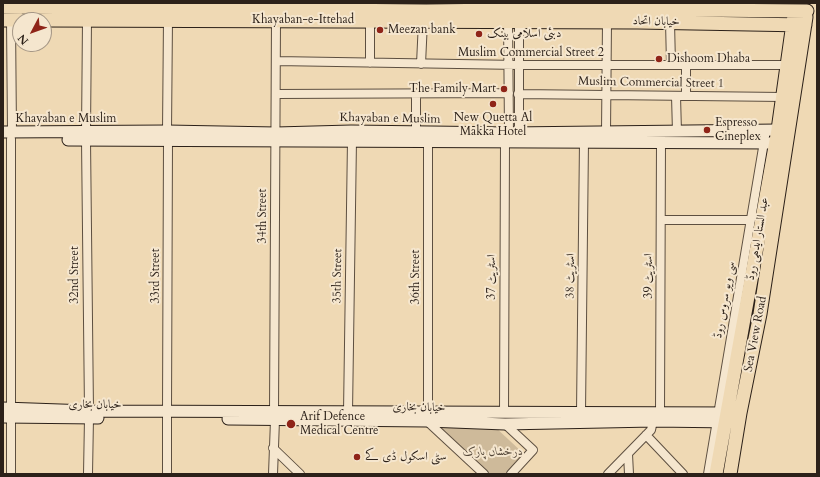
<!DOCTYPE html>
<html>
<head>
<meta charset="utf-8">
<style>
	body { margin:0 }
	#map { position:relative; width:820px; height:477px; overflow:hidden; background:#efd9b4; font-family:Cardo,serif }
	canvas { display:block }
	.frame { position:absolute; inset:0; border:4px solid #2c2119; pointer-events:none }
	.north { position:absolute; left:12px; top:12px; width:40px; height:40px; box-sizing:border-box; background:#f5e6ce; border:1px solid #a59786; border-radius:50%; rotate:229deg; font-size:11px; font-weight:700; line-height:16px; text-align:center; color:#2c2119 }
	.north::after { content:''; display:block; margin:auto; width:14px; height:18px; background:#8f2418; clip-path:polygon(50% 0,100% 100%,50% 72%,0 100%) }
</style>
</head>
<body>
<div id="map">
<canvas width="820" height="477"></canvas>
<div class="frame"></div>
<div class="north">N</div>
</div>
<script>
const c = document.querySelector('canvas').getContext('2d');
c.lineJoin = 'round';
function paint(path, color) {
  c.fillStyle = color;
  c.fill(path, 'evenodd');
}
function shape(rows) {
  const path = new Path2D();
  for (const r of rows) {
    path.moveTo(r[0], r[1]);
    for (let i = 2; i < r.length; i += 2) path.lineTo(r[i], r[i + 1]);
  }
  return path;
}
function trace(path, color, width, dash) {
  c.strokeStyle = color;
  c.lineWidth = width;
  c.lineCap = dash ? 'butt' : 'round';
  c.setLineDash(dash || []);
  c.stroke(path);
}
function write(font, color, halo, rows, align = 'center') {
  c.font = font + ' Cardo,Amiri,serif';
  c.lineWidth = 4;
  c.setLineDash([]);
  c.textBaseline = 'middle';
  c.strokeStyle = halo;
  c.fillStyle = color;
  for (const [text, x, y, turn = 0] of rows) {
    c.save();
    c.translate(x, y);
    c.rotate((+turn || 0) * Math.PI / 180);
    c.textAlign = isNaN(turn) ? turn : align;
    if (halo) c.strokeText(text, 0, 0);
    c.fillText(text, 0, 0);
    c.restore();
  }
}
paint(shape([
	[494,426,524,454,506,474,487,474,439,427]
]), '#ceba9a');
const street = shape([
	[508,18,509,133],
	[11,20,12,132],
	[670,22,671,64],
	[276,61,519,65,786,65],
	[370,63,370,21],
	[421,64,423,21],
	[686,64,686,96],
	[276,94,509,93],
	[518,94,783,97],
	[676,96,677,132],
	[167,131,168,19],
	[86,132,87,20],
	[606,132,607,22],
	[416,133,416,94],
	[519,133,519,18],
	[86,140,89,411],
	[661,220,751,220],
	[11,408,11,139],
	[167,410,168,141],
	[274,412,276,20],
	[348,412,352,140],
	[504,412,505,142],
	[581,412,584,141],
	[660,412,661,141],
	[428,413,428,141],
	[427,421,484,474],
	[505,424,533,450,511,474],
	[646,435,683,474],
	[273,448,300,474],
	[628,454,629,474],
	[11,474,11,417],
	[88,474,89,418],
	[167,474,167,417],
	[273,474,275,420],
	[608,474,651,430,653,421],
	[708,474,766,130]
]);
const secondary = shape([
	[3,132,167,131,276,133,351,131,509,133,778,130],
	[68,140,775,143],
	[3,408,89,411,734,413],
	[3,417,98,418],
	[228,419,427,421,505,424,653,421,734,422]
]);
const primary = shape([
	[3,7,426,11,585,9,807,11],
	[3,20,20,20],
	[44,20,638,22,805,25],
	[716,474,778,130,794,16],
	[730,474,740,413,760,314,806,17]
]);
trace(street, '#5d4f40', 10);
trace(secondary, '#2c2119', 13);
trace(primary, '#2c2119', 15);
trace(street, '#f5e6ce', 8);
trace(secondary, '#f5e6ce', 11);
trace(primary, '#efd9b4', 13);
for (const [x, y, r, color] of [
	[380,30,4,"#8f2418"],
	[479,34,4,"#8f2418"],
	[659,59,4,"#8f2418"],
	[504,89,4,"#8f2418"],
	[493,104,4,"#8f2418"],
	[707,130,4,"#8f2418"],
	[291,424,5,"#8f2418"],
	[357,457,4,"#8f2418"]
]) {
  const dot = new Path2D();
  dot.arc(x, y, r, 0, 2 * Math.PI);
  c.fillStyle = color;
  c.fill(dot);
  trace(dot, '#f5e6ce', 1.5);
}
write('12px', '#2c2119', '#f5e6ce', [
	["Khayaban-e-Ittehad",303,20],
	["خیابان اتحاد",656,22,1],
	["Muslim Commercial Street 2",531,53],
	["Muslim Commercial Street 1",651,83,1],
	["Khayaban e Muslim",66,119],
	["Khayaban e Muslim",390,119,1],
	["34th Street",263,216,-90],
	["عبد الستار ایدھی روڈ",758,239,-80],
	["32nd Street",75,275,-90],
	["33rd Street",156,276,-90],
	["35th Street",338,276,-89],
	["اسٹریٹ 38",571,276,-89],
	["اسٹریٹ 39",649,276,-90],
	["36th Street",416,277,-90],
	["اسٹریٹ 37",492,277,-90],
	["سی ویو سروس روڈ",725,300,-80],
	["Sea View Road",756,334,-79],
	["خیابان بخاری",95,405],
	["خیابان بخاری",419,408,1]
]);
write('12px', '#2c2119', '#f5e6ce', [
	["Meezan bank",388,30],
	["دبئی اسلامی بینک",487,34],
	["Dishoom Dhaba",667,59],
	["The Family Mart",496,89,"right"],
	["New Quetta Al",493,118,"center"],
	["Makka Hotel",493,132,"center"],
	["Espresso",715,123],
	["Cineplex",715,137],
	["Arif Defence",300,417],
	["Medical Centre",300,431],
	["سٹی اسکول ڈی کے",365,457]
], 'left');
write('italic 12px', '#544739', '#f5e6ce', [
	["درخشاں پارک",493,452]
]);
</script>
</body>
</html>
